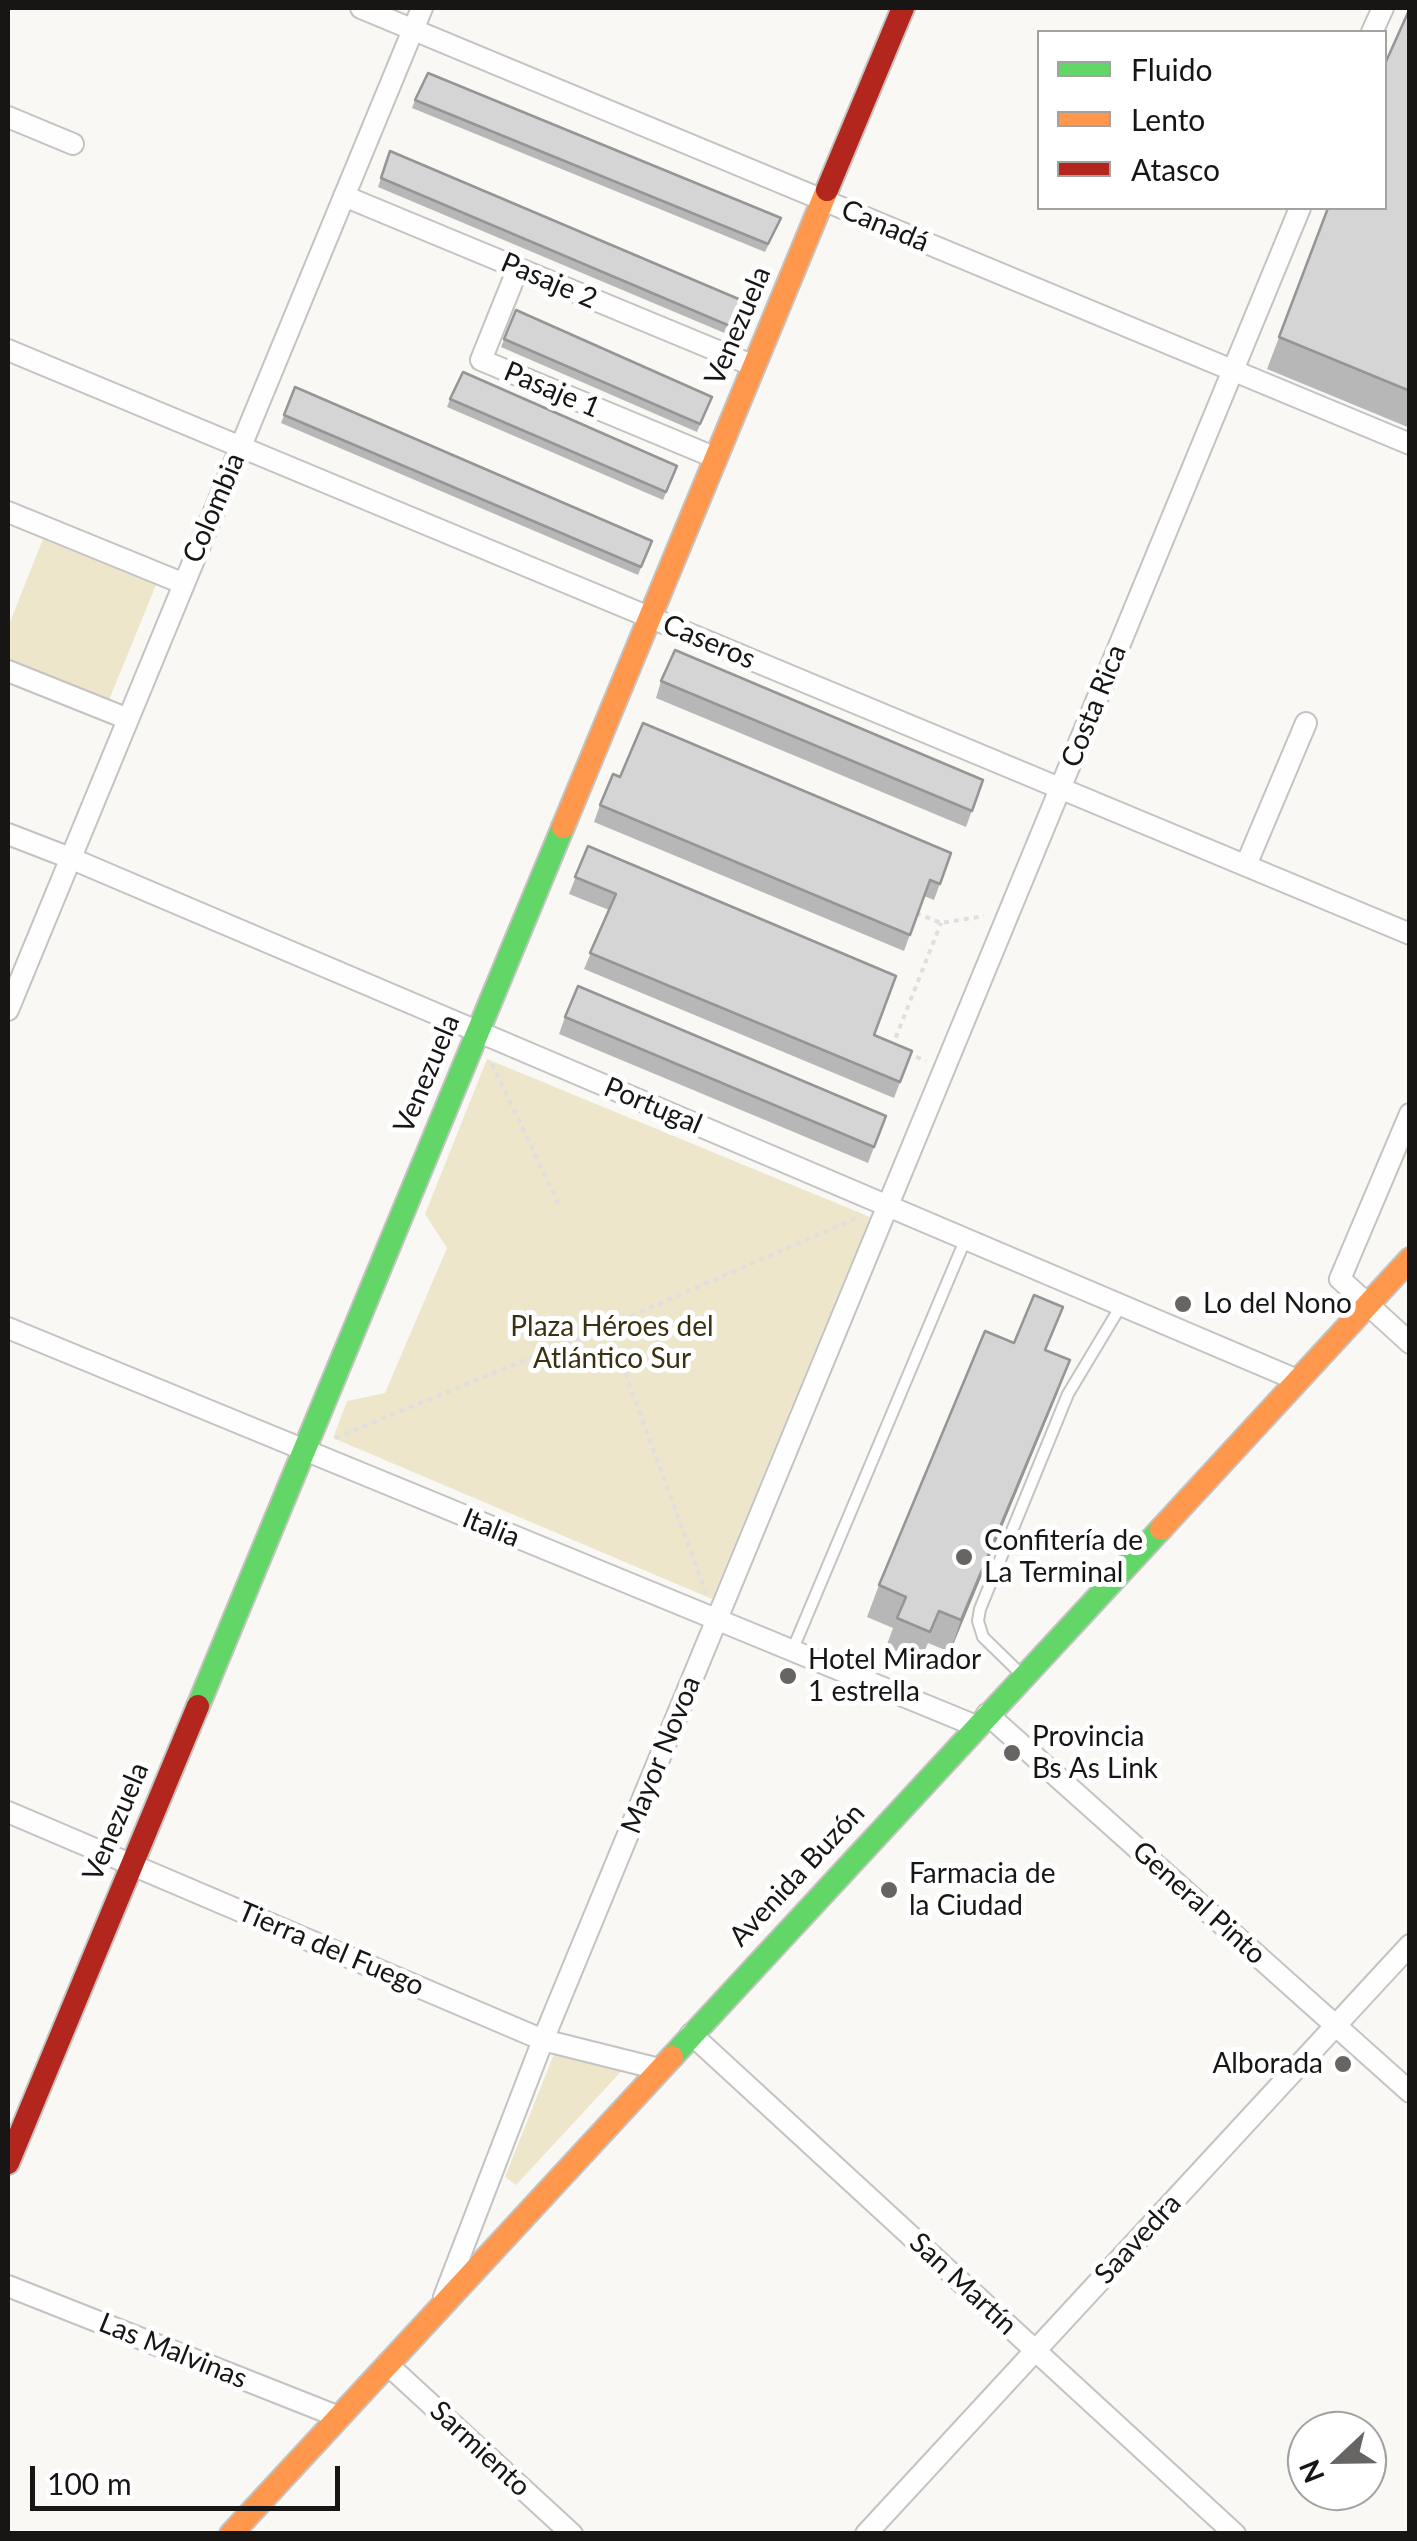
<!DOCTYPE html>
<html>
<head>
<meta charset="utf-8">
<style>
	body { margin:0 }
	#map { position:relative; width:1417px; height:2541px; overflow:hidden; background:#f9f8f5; font-family:Lato,sans-serif }
	canvas { display:block }
	.frame { position:absolute; inset:0; border:10px solid #171614; pointer-events:none }
	.legend { position:absolute; left:1037px; top:30px; width:350px; height:180px; box-sizing:border-box; background:#fff; border:2px solid #a2a2a1; margin:0; padding:12px 18px; list-style:none; font-size:30px; color:#171614 }
	.legend li { display:flex; align-items:center; gap:20px; height:50px }
	.legend b { width:50px; border:2px solid #a2a2a1 }
	.north { position:absolute; left:1287px; top:2411px; width:100px; height:100px; box-sizing:border-box; background:#fff; border:2px solid #a2a2a1; border-radius:50%; rotate:248deg; font-size:28px; font-weight:700; line-height:40px; text-align:center; color:#171614 }
	.north::after { content:''; display:block; margin:auto; width:35px; height:45px; background:#666563; clip-path:polygon(50% 0,100% 100%,50% 72%,0 100%) }
	.scale { position:absolute; left:30px; top:2466px; width:310px; height:45px; box-sizing:border-box; border:5px solid #171614; border-top:0; padding-left:12px; font-size:30px; line-height:35px; white-space:nowrap; color:#171614; -webkit-text-stroke:8px #fff; paint-order:stroke }
</style>
</head>
<body>
<div id="map">
<canvas width="1417" height="2541"></canvas>
<div class="frame"></div>
<ul class="legend">
<li><b style="height:12px;background:#63d668"></b>Fluido</li>
<li><b style="height:12px;background:#ff974d"></b>Lento</li>
<li><b style="height:12px;background:#b3261e"></b>Atasco</li>
</ul>
<div class="north">N</div>
<div class="scale">100 m</div>
</div>
<script>
const c = document.querySelector('canvas').getContext('2d');
c.lineJoin = 'round';
function paint(path, color) {
  c.fillStyle = color;
  c.fill(path, 'evenodd');
}
function shape(rows) {
  const path = new Path2D();
  for (const r of rows) {
    path.moveTo(r[0], r[1]);
    for (let i = 2; i < r.length; i += 2) path.lineTo(r[i], r[i + 1]);
  }
  return path;
}
function trace(path, color, width, dash) {
  c.strokeStyle = color;
  c.lineWidth = width;
  c.lineCap = dash ? 'butt' : 'round';
  c.setLineDash(dash || []);
  c.stroke(path);
}
function write(font, color, halo, rows, align = 'center') {
  c.font = font + ' Lato,sans-serif';
  c.lineWidth = 10;
  c.setLineDash([]);
  c.textBaseline = 'middle';
  c.strokeStyle = halo;
  c.fillStyle = color;
  for (const [text, x, y, turn = 0] of rows) {
    c.save();
    c.translate(x, y);
    c.rotate((+turn || 0) * Math.PI / 180);
    c.textAlign = isNaN(turn) ? turn : align;
    if (halo) c.strokeText(text, 0, 0);
    c.fillText(text, 0, 0);
    c.restore();
  }
}
paint(shape([
	[43,539,156,585,109,700,8,659,8,627],
	[487,1059,870,1217,712,1599,333,1438,347,1401,385,1393,447,1248,425,1214],
	[556,2049,629,2063,516,2185,505,2177]
]), '#ede6cb');
const lane = shape([
	[792,1651,966,1238],
	[1022,1675,983,1637,978,1621,980,1609,1068,1394,1122,1304]
]);
const street = shape([
	[361,8,1410,444],
	[1372,32,1383,8],
	[8,117,73,144],
	[344,196,754,366],
	[518,268,481,360,716,458],
	[8,350,1410,934],
	[8,512,182,583],
	[8,671,128,719],
	[8,834,70,858,1297,1380],
	[1246,865,1306,723],
	[8,1010,422,8],
	[1410,1114,1340,1279,1410,1343],
	[8,1328,976,1726],
	[987,1714,1410,2092],
	[8,1812,543,2040,659,2069],
	[691,2034,1235,2534],
	[8,2286,339,2417],
	[444,2297,543,2040,1300,208],
	[387,2364,572,2534],
	[866,2534,1410,1945]
]);
const fast = shape([
	[198,1706,563,827],
	[672,2057,1161,1529]
]);
const slow = shape([
	[563,827,827,190],
	[1161,1529,1410,1259],
	[231,2534,672,2057]
]);
const jam = shape([
	[827,190,903,8],
	[8,2163,198,1706]
]);
trace(lane, '#c4c3c1', 14);
trace(street, '#c4c3c1', 24);
trace(fast, '#c4c3c1', 26);
trace(slow, '#c4c3c1', 26);
trace(jam, '#c4c3c1', 26);
trace(shape([
	[916,913,941,923,984,916],
	[892,1047,941,923],
	[907,1053,926,1061],
	[492,1064,561,1209],
	[608,1326,706,1593],
	[335,1438,608,1326,861,1216]
]), '#e0dfdf', 4, [5, 5]);
trace(lane, '#fefefe', 10);
trace(street, '#fefefe', 20);
trace(fast, '#63d668', 22);
trace(slow, '#ff974d', 22);
trace(jam, '#b3261e', 22);
paint(shape([
	[1410,8,1410,428,1267,369,1328,208,1384,208],
	[415,100,781,218,765,252,412,108],
	[390,151,748,303,734,337,378,187],
	[516,310,712,397,697,432,501,347],
	[295,387,652,541,638,575,281,423],
	[450,399,677,466,663,500,447,407],
	[661,681,983,780,966,827,656,698],
	[620,777,951,853,934,900,924,896,904,951,594,822,600,805],
	[588,846,874,1035,912,1051,894,1098,584,969,609,910,569,894],
	[565,1017,886,1116,868,1163,559,1034],
	[1014,1343,1046,1350,1058,1392,950,1652,928,1643,919,1664,885,1650,893,1628,867,1617,879,1585]
]), '#b7b7b7');
paint(shape([
	[1070,1360,1058,1392,950,1652,961,1620]
]), '#959595');
const building = shape([
	[1410,8,1410,391,1279,337,1328,208,1384,208,1384,66,1410,8],
	[428,73,781,218,768,244,415,100,428,73],
	[390,151,748,303,737,329,381,178,390,151],
	[516,310,712,397,700,424,504,339,516,310],
	[463,372,677,466,666,492,450,399,463,372],
	[295,387,652,541,641,567,284,415,295,387],
	[675,650,983,780,972,811,661,681,675,650],
	[643,723,951,853,940,884,930,880,910,935,600,805,613,774,620,777,643,723],
	[588,846,896,976,874,1035,912,1051,900,1082,590,953,616,894,575,877,588,846],
	[578,986,886,1116,874,1147,565,1017,578,986],
	[1034,1295,1063,1307,1045,1350,1070,1360,961,1620,939,1611,930,1632,897,1618,906,1597,879,1585,985,1331,1014,1343,1034,1295]
]);
paint(building, '#d5d5d5');
trace(building, '#959595', 2.5);
for (const [x, y, r, color] of [
	[1183,1304,10,"#666563"],
	[964,1557,10,"#666563"],
	[788,1676,10,"#666563"],
	[1012,1753,10,"#666563"],
	[889,1890,10,"#666563"],
	[1343,2064,10,"#666563"]
]) {
  const dot = new Path2D();
  dot.arc(x, y, r, 0, 2 * Math.PI);
  c.fillStyle = color;
  c.fill(dot);
  trace(dot, '#fff', 4);
}
write('28px', '#171614', '#fff', [
	["Canadá",885,226,23],
	["Pasaje 2",549,281,23],
	["Venezuela",738,326,-67],
	["Pasaje 1",552,390,23],
	["Colombia",214,508,-67],
	["Caseros",709,642,23],
	["Costa Rica",1094,706,-68],
	["Venezuela",427,1074,-67],
	["Portugal",653,1106,23],
	["Italia",491,1528,22],
	["Mayor Novoa",661,1755,-68],
	["Venezuela",116,1822,-67],
	["Avenida Buzón",797,1875,-47],
	["General Pinto",1199,1903,42],
	["Tierra del Fuego",331,1949,23],
	["Saavedra",1138,2239,-47],
	["San Martín",963,2284,43],
	["Las Malvinas",173,2351,22],
	["Sarmiento",480,2449,43]
]);
write('28px', '#171614', '#fff', [
	["Lo del Nono",1203,1304],
	["Confitería de",984,1541],
	["La Terminal",984,1573],
	["Hotel Mirador",808,1660],
	["1 estrella",808,1692],
	["Provincia",1032,1737],
	["Bs As Link",1032,1769],
	["Farmacia de",909,1874],
	["la Ciudad",909,1906],
	["Alborada",1323,2064,"right"]
], 'left');
write('28px', '#39310f', '#fff', [
	["Plaza Héroes del",612,1327],
	["Atlántico Sur",612,1359]
]);
</script>
</body>
</html>
